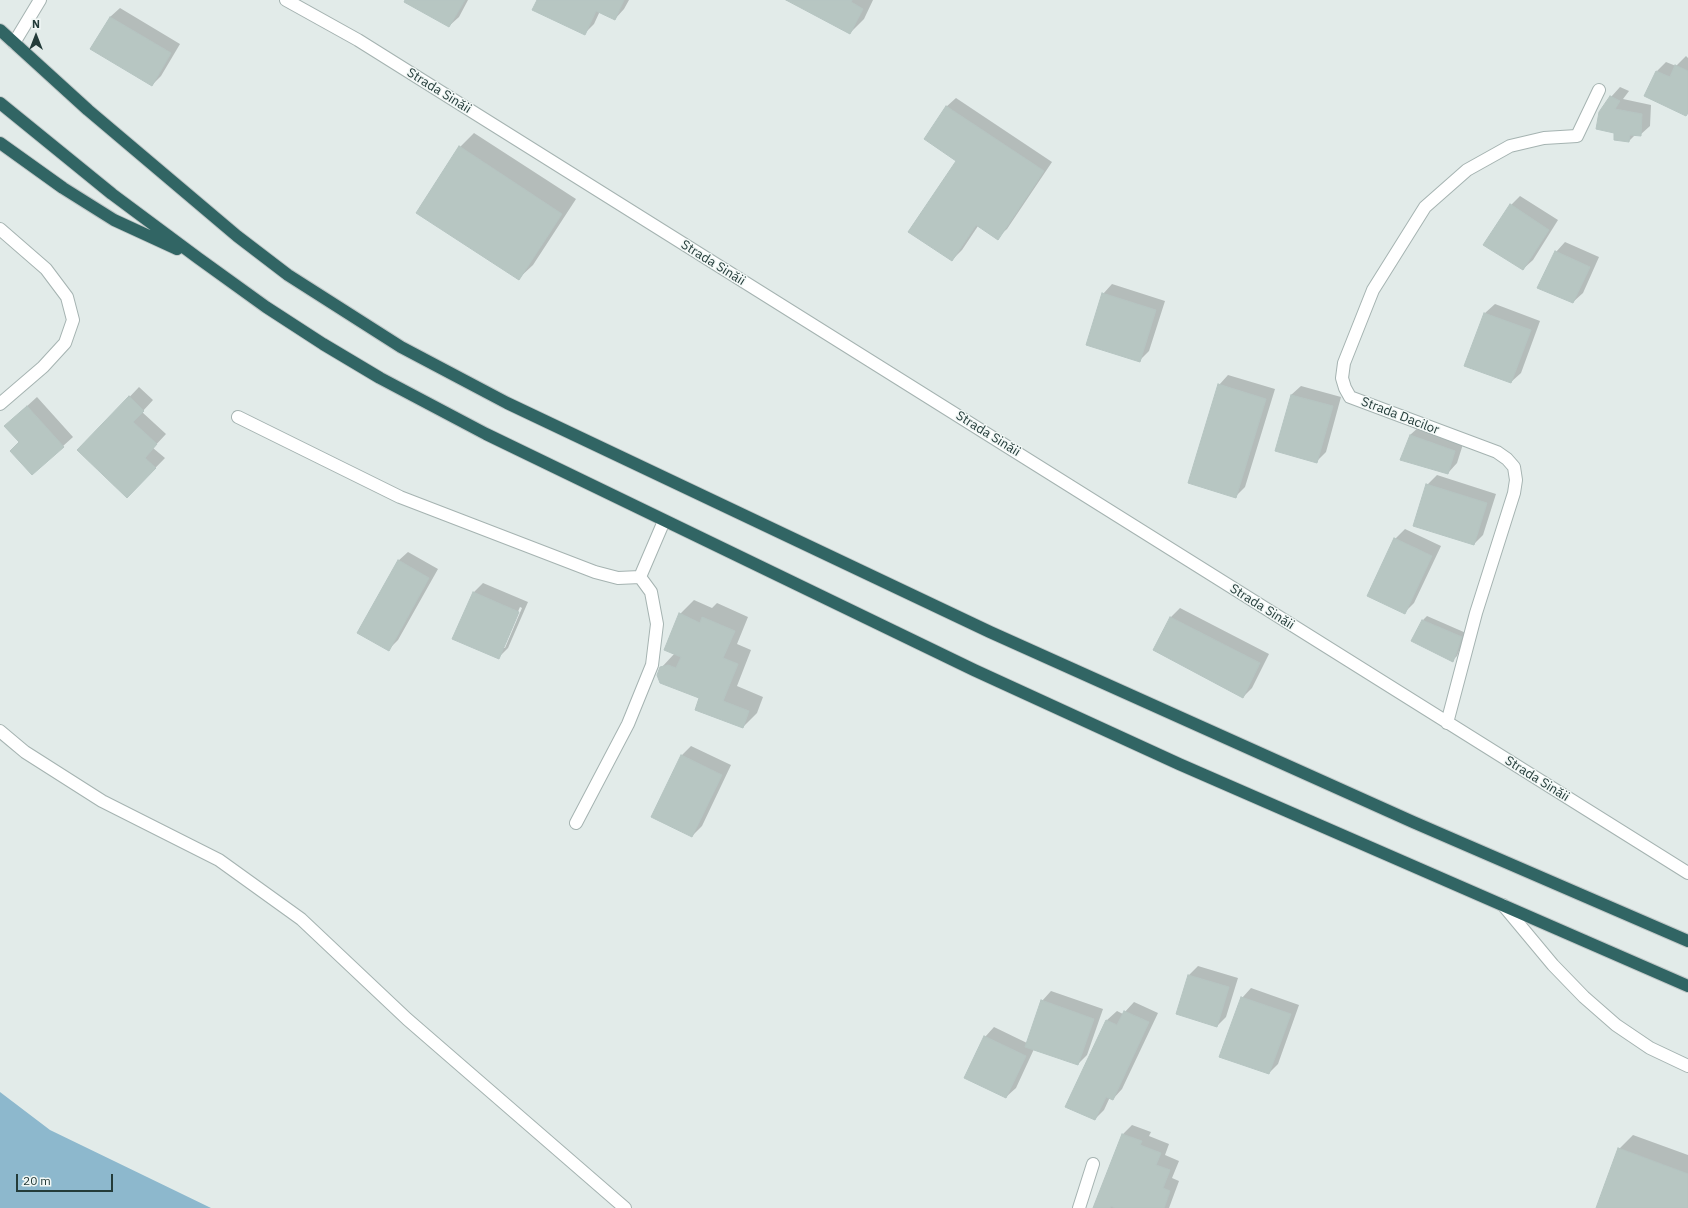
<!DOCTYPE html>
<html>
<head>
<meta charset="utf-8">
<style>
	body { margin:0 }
	#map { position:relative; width:1688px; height:1208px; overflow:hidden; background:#e2ebe9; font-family:"IBM Plex Sans",sans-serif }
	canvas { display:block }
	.north { position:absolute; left:16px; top:16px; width:40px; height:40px; -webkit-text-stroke:3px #f2f8f6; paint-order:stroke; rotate:0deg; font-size:11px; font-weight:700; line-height:16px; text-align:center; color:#233b39 }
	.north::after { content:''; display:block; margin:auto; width:14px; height:18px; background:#233b39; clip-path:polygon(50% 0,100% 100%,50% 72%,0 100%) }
	.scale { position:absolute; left:16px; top:1174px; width:97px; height:18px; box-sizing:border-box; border:2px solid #233b39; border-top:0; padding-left:5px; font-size:12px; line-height:14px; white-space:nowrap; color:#233b39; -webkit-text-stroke:3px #f2f8f6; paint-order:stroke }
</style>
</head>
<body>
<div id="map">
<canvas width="1688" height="1208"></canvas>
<div class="north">N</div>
<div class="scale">20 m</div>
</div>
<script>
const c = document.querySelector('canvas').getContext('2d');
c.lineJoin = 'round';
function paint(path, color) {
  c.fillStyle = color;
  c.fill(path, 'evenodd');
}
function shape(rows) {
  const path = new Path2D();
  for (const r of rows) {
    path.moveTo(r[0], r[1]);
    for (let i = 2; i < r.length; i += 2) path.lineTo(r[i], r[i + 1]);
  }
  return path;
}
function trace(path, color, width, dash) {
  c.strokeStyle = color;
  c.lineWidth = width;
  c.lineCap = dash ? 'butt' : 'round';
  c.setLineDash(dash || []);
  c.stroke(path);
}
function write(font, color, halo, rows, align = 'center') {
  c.font = font + ' "IBM Plex Sans",sans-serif';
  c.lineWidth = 3;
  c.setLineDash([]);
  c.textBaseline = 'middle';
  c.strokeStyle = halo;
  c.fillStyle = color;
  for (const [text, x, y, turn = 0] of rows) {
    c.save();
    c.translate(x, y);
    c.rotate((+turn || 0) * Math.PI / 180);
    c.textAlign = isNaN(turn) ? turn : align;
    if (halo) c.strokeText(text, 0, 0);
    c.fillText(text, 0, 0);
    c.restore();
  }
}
paint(shape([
	[0,1092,50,1130,211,1208,0,1208]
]), '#8db8cd');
paint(shape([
	[406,0,468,0,459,17,449,26],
	[538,0,629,0,624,9,615,19,600,11,594,24,585,33],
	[789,0,873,0,864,19,850,33],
	[120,8,180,44,161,76,152,85,110,17],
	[1686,56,1688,58,1688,113,1686,115,1657,71,1666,62,1676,66],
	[1620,87,1629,91,1623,99,1651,105,1650,126,1640,135,1635,135,1629,141,1616,132,1611,97],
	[956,98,1052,162,1007,229,997,238,978,226,962,250,952,260,958,160,946,107],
	[474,133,576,199,533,265,518,279,460,147],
	[1520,196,1558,220,1533,260,1523,269,1511,205],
	[1565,242,1599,257,1583,293,1573,302,1556,252],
	[1112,284,1165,301,1149,351,1139,361,1103,294],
	[1495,304,1540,321,1521,373,1511,382,1465,365,1485,313],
	[1228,375,1275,389,1245,487,1236,496,1219,385],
	[1301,386,1341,397,1326,452,1316,462,1291,395],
	[139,387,153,400,142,412,166,434,153,448,165,458,127,497,79,450],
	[37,397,73,437,32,474,15,417],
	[1420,426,1464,441,1457,463,1448,473,1410,435],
	[1437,475,1496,494,1483,535,1474,544,1427,485],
	[1405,529,1441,546,1414,603,1404,613,1395,539],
	[408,552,438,569,398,640,389,649,398,561],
	[483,583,528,602,508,648,498,658,473,593],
	[520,607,522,608,505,648,502,648],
	[694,600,712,608,717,603,748,617,737,644,751,650,737,686,763,697,757,713,743,727,700,698,661,668,675,653,680,614],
	[1180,608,1269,654,1252,688,1243,697,1154,650,1171,617],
	[1427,616,1466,633,1457,656,1453,660,1423,620],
	[691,746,731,765,702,826,692,836,652,816,682,755],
	[1198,966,1238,978,1226,1017,1217,1026,1189,975],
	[1251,988,1299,1005,1278,1064,1269,1073,1242,998],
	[1051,991,1103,1009,1087,1055,1078,1064,1034,1049,1016,1088,1006,1097,985,1037,994,1027,1027,1043,1042,1001],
	[1134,1002,1158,1013,1122,1089,1113,1099,1110,1097,1104,1110,1095,1119,1067,1106,1107,1020,1117,1011,1123,1014],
	[1132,1125,1151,1132,1149,1136,1169,1144,1165,1155,1179,1161,1172,1178,1179,1181,1169,1208,1094,1208,1123,1134],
	[1633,1135,1688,1155,1688,1208,1597,1208,1619,1149]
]), '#0003');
const building = shape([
	[405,0,465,0,449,27,404,2,405,0],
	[537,0,624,0,615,20,596,11,585,35,532,10,537,0],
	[786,0,852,0,851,2,863,9,850,34,786,0],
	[110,17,171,53,152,86,90,49,110,17],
	[1675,65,1688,71,1688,113,1686,116,1644,96,1656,71,1670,77,1675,65],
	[1610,96,1620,101,1615,109,1642,114,1641,136,1630,135,1629,142,1614,140,1614,133,1596,129,1599,112,1610,96],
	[946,106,1044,171,998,240,976,225,952,261,908,232,956,161,924,139,946,106],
	[459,146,562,214,519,280,416,213,459,146],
	[1510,204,1549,230,1523,270,1483,245,1510,204],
	[1555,251,1590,267,1573,303,1537,288,1555,251],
	[1102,293,1156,310,1140,362,1086,345,1102,293],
	[1484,313,1531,330,1511,383,1464,366,1484,313],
	[1218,384,1266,399,1236,498,1188,483,1218,384],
	[1291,395,1333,406,1317,463,1275,451,1291,395],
	[129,396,144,411,133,422,157,444,145,458,156,468,127,498,77,450,129,396],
	[27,406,64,447,32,475,10,451,19,442,4,426,27,406],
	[1410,435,1455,451,1448,474,1400,460,1410,435],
	[1426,484,1487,503,1474,545,1413,526,1426,484],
	[1394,538,1432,556,1405,614,1367,596,1394,538],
	[398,560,429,578,389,651,357,633,398,560],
	[473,592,519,612,499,659,452,639,473,592],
	[679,613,700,623,702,617,735,631,723,658,738,664,723,701,749,711,743,728,695,710,699,698,660,683,657,675,660,667,668,665,676,668,681,657,664,650,679,613],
	[1170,617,1260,663,1243,698,1153,650,1170,617],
	[1422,620,1462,637,1453,662,1411,641,1422,620],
	[681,755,722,775,692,837,651,817,681,755],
	[1188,975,1229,987,1217,1027,1176,1014,1188,975],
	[1241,997,1291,1014,1269,1074,1219,1057,1241,997],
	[1041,1000,1094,1019,1078,1065,1025,1047,1041,1000],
	[1124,1011,1149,1022,1113,1100,1106,1097,1095,1120,1065,1107,1106,1020,1117,1025,1124,1011],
	[984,1036,1026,1056,1006,1098,964,1078,984,1036],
	[1122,1134,1142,1141,1140,1145,1161,1153,1156,1165,1170,1170,1163,1188,1170,1191,1164,1208,1115,1208,1111,1206,1110,1208,1093,1208,1122,1134],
	[1618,1148,1688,1174,1688,1208,1596,1208,1618,1148]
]);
paint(building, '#b7c6c2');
trace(building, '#b5c4c1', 1);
const lane = shape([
	[1503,905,1553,965,1584,997,1616,1025,1650,1048,1688,1066]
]);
const street = shape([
	[286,0,358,40,1688,873],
	[14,43,40,0],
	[0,229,46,269,67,297,73,320,65,343,43,367,0,404],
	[238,417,400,497,595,572,618,578,640,577],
	[1447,723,1476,613,1514,493,1516,480,1514,467,1507,459,1497,452,1350,397,1345,388,1342,378,1344,363,1373,290,1425,207,1467,170,1510,146,1544,138,1577,136,1599,90],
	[0,731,25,752,102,801,219,860,301,919,407,1019,625,1208],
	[576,823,628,724,652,665,657,624,651,592,640,577,664,521],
	[1079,1208,1093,1164]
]);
const highway = shape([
	[0,30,88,110,237,236,288,275,401,347,507,403,990,632,1413,822,1688,941],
	[0,103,112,194,198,258,266,307,323,344,380,378,486,434,974,670,1179,764,1688,986],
	[0,143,63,188,114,220,177,249]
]);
trace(lane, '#a5b3b1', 14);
trace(street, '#a5b3b1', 14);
trace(highway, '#c1c8c8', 14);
trace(lane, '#fff', 12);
trace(street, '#fff', 12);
trace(highway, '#316564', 12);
write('13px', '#233b39', '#f2f8f6', [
	["Strada Sinăii",439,91,32],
	["Strada Sinăii",713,263,32],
	["Strada Dacilor",1400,416,21],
	["Strada Sinăii",988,434,32],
	["Strada Sinăii",1262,607,32],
	["Strada Sinăii",1537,779,32]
]);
</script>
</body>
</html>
